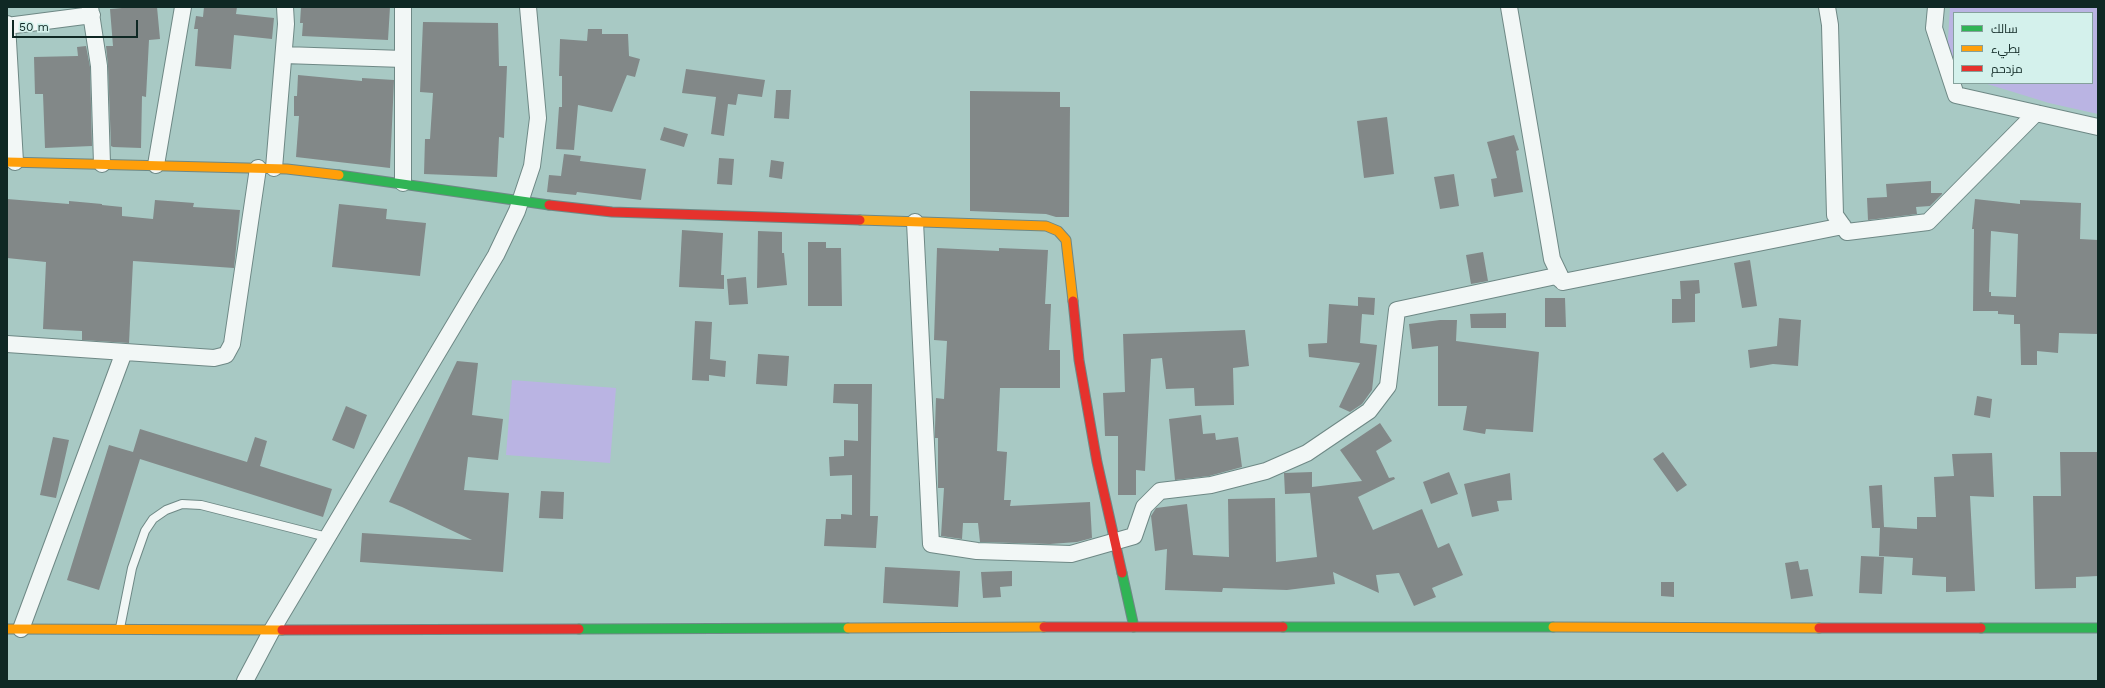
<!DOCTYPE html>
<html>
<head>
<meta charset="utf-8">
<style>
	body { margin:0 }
	#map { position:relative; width:2105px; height:688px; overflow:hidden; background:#a8c9c4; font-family:"Work Sans",Cairo,sans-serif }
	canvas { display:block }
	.frame { position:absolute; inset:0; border:8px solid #0f2824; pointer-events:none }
	.legend { position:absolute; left:1953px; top:12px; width:140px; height:72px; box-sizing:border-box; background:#d4f1ec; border:1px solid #85a19c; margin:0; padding:5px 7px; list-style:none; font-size:12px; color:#0f2824 }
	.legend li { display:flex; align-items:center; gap:8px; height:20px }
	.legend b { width:20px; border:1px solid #85a19c }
	.scale { position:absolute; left:12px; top:20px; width:126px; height:18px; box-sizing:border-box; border:2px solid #0f2824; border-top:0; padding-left:5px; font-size:12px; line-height:14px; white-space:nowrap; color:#0f2824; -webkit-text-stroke:3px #d4f1ec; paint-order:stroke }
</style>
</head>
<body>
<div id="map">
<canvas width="2105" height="688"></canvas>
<div class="frame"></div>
<ul class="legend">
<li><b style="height:5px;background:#30b455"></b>سالك</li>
<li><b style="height:5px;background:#ff9f0a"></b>بطيء</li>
<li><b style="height:5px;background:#e5322d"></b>مزدحم</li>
</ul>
<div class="scale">50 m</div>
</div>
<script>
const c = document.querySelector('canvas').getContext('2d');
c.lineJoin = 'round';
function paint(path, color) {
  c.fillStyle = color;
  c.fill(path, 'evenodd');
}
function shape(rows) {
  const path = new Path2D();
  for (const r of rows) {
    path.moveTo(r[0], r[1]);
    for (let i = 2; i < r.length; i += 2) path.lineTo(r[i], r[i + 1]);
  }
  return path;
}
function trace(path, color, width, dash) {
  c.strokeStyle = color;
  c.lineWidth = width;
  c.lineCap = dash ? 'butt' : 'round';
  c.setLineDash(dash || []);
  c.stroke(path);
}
paint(shape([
	[1950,7,2098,7,2098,114,2049,103,1984,83,2092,83,2092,13,1954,13,1954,74,1946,72],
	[512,380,616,388,610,463,506,455]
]), '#bab4e3');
paint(shape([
	[134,7,157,7,160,39,149,40,146,97,142,96,141,148,113,147,111,146,108,66,106,46,113,46,110,9],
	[204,7,237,7,236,14,274,18,272,39,234,35,231,69,195,66,198,29,194,29,196,16,203,17],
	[301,7,390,7,388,40,302,36,303,23,300,23],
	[423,22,498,23,499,66,507,66,504,138,499,137,497,177,424,174,425,139,430,139,433,93,420,92],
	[588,29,602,29,602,34,628,34,629,56,640,59,635,77,627,75,612,112,578,105,574,150,556,149,559,107,562,107,562,76,559,76,560,39,587,41],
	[86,46,90,67,92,146,45,148,43,94,35,94,34,57,78,56,77,47],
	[686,69,765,80,762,97,738,94,736,105,728,104,724,136,711,134,716,97,682,93],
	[298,75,362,81,362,78,394,80,390,168,296,157,299,116,294,116,294,96,297,96],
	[776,90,791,90,789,119,774,118],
	[970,91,1060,92,1060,107,1070,107,1069,217,1056,217,1046,214,970,211],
	[1387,117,1394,174,1364,178,1357,121],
	[664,127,688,134,684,147,660,140],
	[1514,135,1519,150,1516,151,1523,192,1494,197,1491,179,1497,178,1487,142],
	[564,154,581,156,580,161,646,169,641,200,577,192,576,195,547,192,549,175,561,176],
	[719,158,734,159,732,185,717,184],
	[771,160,784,162,782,179,769,177],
	[1454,174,1459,206,1440,209,1434,177],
	[1931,181,1931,193,1942,193,1942,194,1930,206,1916,207,1917,214,1868,220,1867,198,1887,197,1886,184],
	[7,199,69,204,69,201,102,204,102,205,122,207,122,216,153,219,155,200,194,203,193,207,240,210,234,268,133,261,129,343,82,340,82,331,43,329,46,262,7,258],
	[1975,199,2020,204,2020,200,2081,203,2080,239,2098,240,2098,334,2059,333,2058,353,2037,351,2037,365,2021,365,2020,324,2014,324,2014,315,1998,314,1998,311,1973,311,1974,229,1972,229],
	[1991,231,2018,234,2016,297,1991,296,1991,292,1989,292],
	[339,204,387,209,386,219,426,223,420,276,332,267],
	[682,230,723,233,721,275,724,275,724,289,679,287],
	[758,231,782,232,782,253,784,253,787,285,757,288],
	[808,242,826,242,826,248,841,248,842,306,808,306],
	[937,248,999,251,999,248,1048,250,1045,304,1051,304,1049,350,1060,350,1060,388,1000,388,997,451,1007,452,1004,500,1011,500,1010,506,1090,502,1092,538,1077,542,1050,544,980,542,978,523,963,523,962,539,941,536,944,488,938,488,938,438,935,438,935,428,936,398,944,399,947,341,934,340],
	[1483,252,1488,281,1471,284,1466,255],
	[1750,260,1757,306,1742,308,1734,263],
	[746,277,748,304,729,305,727,279],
	[1699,280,1700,293,1695,294,1695,322,1672,323,1672,299,1681,299,1680,281],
	[1358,297,1375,298,1374,315,1362,314,1360,343,1377,345,1372,390,1362,404,1350,412,1339,407,1360,363,1309,357,1308,344,1327,343,1329,304,1358,306],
	[1545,298,1565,298,1566,327,1545,327],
	[1506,313,1506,328,1471,328,1470,314],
	[1779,318,1801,320,1798,366,1773,364,1750,368,1748,350,1777,346],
	[1440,320,1457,320,1456,341,1539,352,1533,432,1486,429,1485,434,1463,430,1467,406,1438,406,1438,346,1412,349,1409,324],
	[695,321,712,322,710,359,726,361,725,377,709,375,709,381,692,380],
	[1245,330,1249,366,1233,368,1234,405,1195,406,1194,388,1166,389,1162,358,1151,359,1145,471,1136,470,1136,495,1118,495,1118,436,1105,436,1103,393,1125,392,1123,334],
	[758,354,789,356,787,386,756,384],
	[457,361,478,363,472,415,503,419,498,460,468,457,464,490,509,493,503,572,360,562,362,533,472,540,402,507,389,502],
	[834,384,872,384,870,516,878,516,876,548,824,546,826,519,841,519,841,514,852,515,852,475,830,476,829,457,844,456,844,440,858,441,858,404,833,403],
	[1977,396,1992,399,1990,418,1974,415],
	[346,406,367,415,354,449,332,440],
	[1201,415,1203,434,1215,433,1216,440,1238,437,1242,467,1209,476,1175,480,1169,419],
	[1380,423,1392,441,1376,451,1389,478,1394,477,1395,479,1358,497,1373,530,1422,509,1438,548,1449,543,1463,575,1432,588,1436,597,1414,606,1399,573,1376,575,1379,593,1333,572,1335,584,1287,590,1223,588,1222,592,1165,590,1167,549,1155,551,1151,516,1156,508,1187,504,1193,555,1229,557,1228,499,1275,498,1276,562,1317,557,1310,493,1285,494,1284,473,1312,472,1312,487,1362,481,1340,450],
	[140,429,247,462,255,437,267,441,260,466,332,489,323,517,140,459,99,590,67,580,109,445,133,452],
	[53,437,69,440,56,498,40,495],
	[1663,452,1687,485,1677,492,1653,459],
	[2060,452,2098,452,2098,576,2076,577,2076,588,2035,589,2033,496,2061,496],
	[1992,453,1994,497,1970,496,1975,591,1946,592,1946,577,1912,575,1913,558,1879,556,1880,528,1872,528,1869,486,1882,485,1884,527,1917,529,1917,517,1936,517,1934,477,1954,476,1952,454],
	[1449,472,1458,494,1431,504,1423,482],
	[1510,473,1512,500,1497,501,1499,511,1472,517,1464,484],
	[541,491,564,492,563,519,539,518],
	[1861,556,1884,557,1882,594,1859,593],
	[1798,561,1800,570,1808,569,1813,596,1791,599,1785,563],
	[885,567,960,571,958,607,883,603],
	[1012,571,1012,586,1000,587,1001,597,983,598,981,572],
	[1661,582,1674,582,1674,597,1661,596]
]), '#828888');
const lane = shape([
	[120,628,132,568,145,531,153,519,166,510,182,504,201,505,327,537]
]);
const street = shape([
	[90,7,99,66,102,164],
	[1509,7,1552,259,1563,282,1843,226],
	[1827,7,1830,25,1835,215,1847,232,1928,222,2036,113],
	[1936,7,1934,28,1956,95,2098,127],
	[7,24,15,162],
	[7,26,92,15],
	[284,55,403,59],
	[156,165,183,7],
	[274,168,286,24,285,7],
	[403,183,403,7],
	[915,222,931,544,977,551,1071,554,1134,536,1144,507,1160,491,1211,485,1266,471,1307,453,1369,411,1388,386,1397,310,1556,276,1563,282],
	[7,344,214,358,226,355,232,344,258,168],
	[21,629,124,352],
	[245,681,272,630,496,255,517,211,532,166,538,118,528,7]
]);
const fast = shape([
	[339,175,549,205],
	[1122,573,1134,627],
	[1283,627,1553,627],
	[1981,628,2098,628],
	[579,629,848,628]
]);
const slow = shape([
	[7,162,287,169,339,175],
	[860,220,1046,226,1058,231,1066,240,1073,301],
	[1553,627,1819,628],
	[848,628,1044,627],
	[7,629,282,630]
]);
const jam = shape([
	[549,205,612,212,860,220],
	[1073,301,1079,360,1097,462,1122,573],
	[1044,627,1283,627],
	[1819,628,1981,628],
	[282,630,579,629]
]);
trace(lane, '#6e8885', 10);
trace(street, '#6e8885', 18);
trace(fast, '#6e8885', 11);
trace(slow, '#6e8885', 11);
trace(jam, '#6e8885', 11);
trace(lane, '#f2f7f6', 8);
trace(street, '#f2f7f6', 16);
trace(fast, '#30b455', 9);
trace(slow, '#ff9f0a', 9);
trace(jam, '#e5322d', 9);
</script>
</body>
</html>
